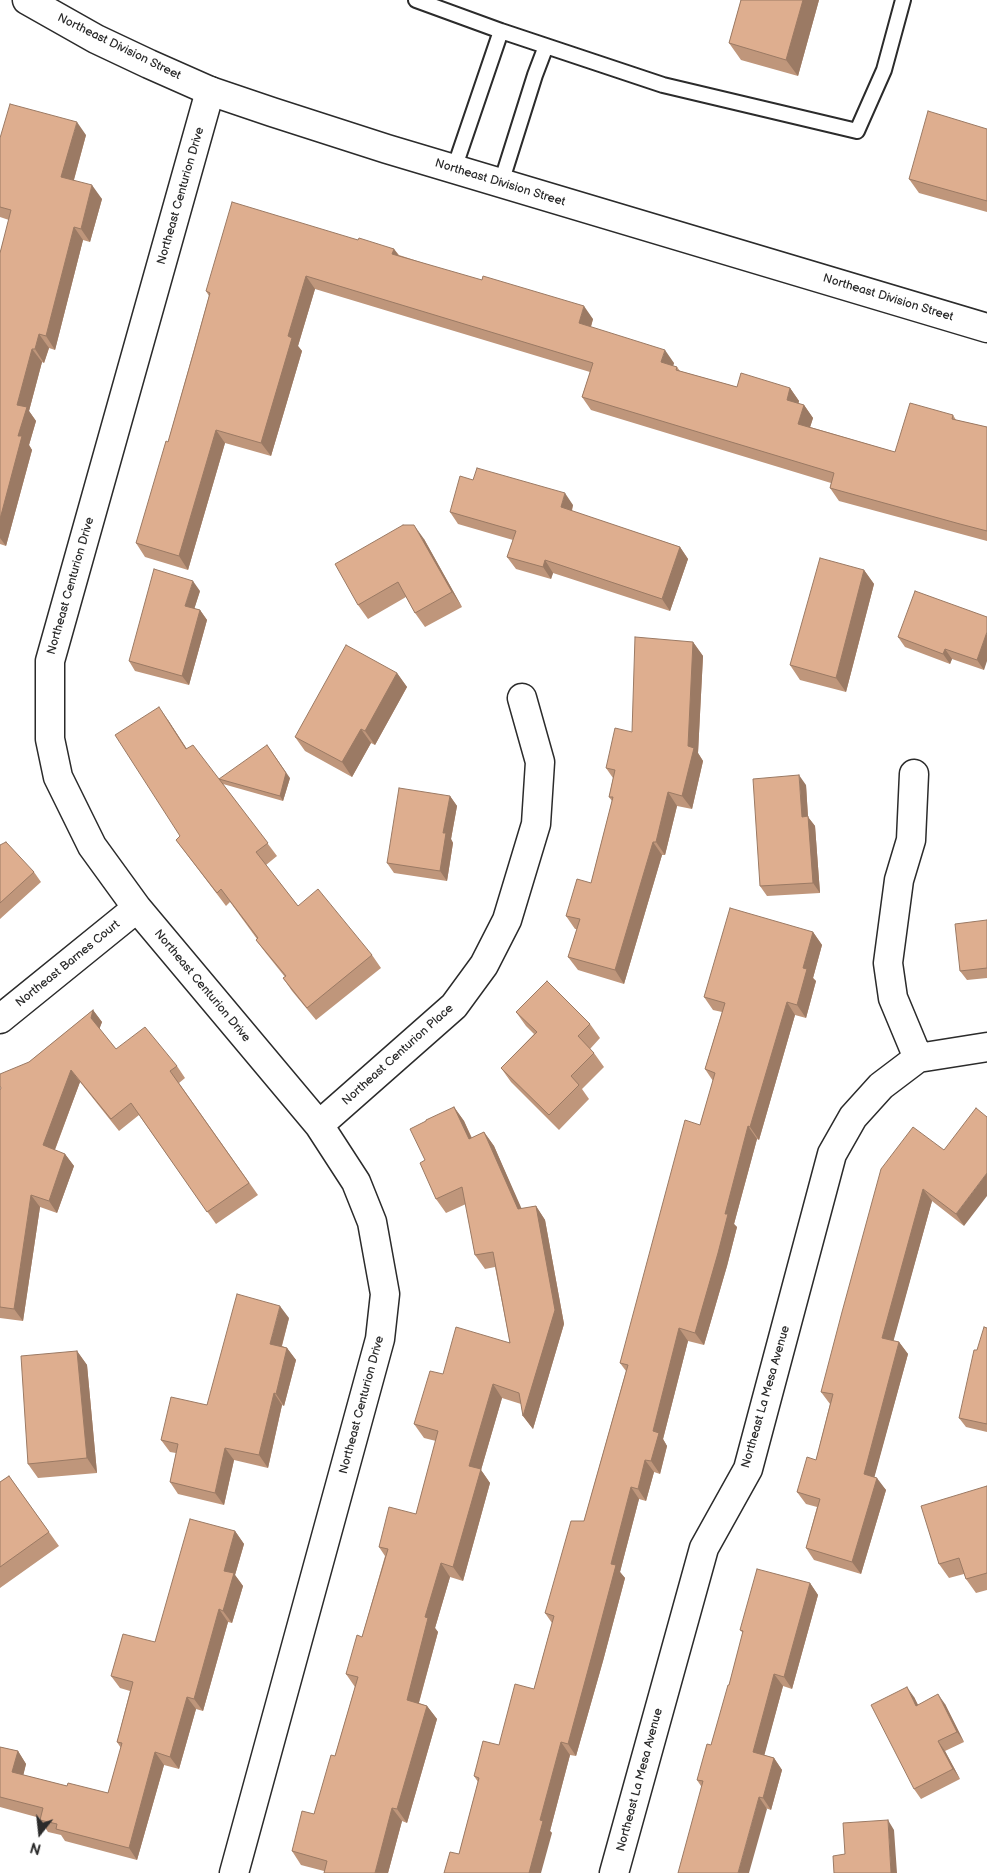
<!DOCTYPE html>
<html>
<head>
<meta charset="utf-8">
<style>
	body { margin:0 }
	#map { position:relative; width:987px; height:1873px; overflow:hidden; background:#fff; font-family:"Balsamiq Sans",sans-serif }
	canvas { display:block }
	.north { position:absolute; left:15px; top:1808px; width:50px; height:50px; -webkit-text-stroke:4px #fff; paint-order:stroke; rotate:196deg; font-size:14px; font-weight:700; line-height:20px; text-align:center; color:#2b2b2b }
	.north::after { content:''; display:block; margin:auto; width:18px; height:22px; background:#2b2b2b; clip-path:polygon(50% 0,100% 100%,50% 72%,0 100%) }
</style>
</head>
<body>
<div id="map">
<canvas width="987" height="1873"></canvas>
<div class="north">N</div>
</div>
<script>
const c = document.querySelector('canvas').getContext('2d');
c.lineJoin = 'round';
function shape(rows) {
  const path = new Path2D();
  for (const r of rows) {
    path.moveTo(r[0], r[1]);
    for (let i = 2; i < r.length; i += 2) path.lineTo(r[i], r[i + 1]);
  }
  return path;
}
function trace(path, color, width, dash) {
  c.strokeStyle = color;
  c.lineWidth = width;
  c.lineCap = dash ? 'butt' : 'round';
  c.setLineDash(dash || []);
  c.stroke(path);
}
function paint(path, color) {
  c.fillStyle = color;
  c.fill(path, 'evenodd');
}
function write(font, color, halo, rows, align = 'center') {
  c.font = font + ' "Balsamiq Sans",sans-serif';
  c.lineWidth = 4;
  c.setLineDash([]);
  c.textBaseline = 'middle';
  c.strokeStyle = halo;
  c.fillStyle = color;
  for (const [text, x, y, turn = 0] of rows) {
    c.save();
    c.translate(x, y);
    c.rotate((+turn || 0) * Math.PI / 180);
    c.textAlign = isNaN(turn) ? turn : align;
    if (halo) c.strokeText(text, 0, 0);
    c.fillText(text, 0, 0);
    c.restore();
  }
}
const lane = shape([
	[416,0,501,31,663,85,857,131,884,70,903,0],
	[454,169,501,31],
	[501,183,535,75,546,46]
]);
const street = shape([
	[210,91,50,661,50,739,58,777,92,846,137,908,319,1125,356,1182,372,1222,385,1294,380,1339,234,1873],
	[914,774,911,840,899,880,888,963,893,998,918,1058],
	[0,1019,137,908],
	[319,1125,454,1006,484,965,507,920,536,824,540,762,522,698],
	[614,1873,704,1548,748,1469,832,1154,853,1117,881,1086,918,1058,987,1047]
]);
const secondary = shape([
	[27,0,96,39,149,64,210,91,272,112,387,149,987,328]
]);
trace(lane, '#2b2b2b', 18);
trace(street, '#2b2b2b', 31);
trace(secondary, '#2b2b2b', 31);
trace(lane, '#fff', 14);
trace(street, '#fff', 28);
trace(secondary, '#fff', 28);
paint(shape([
	[741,0,819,0,798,76,741,60,729,43],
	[987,129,987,212,919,193,909,179],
	[86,135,74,180,102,199,90,242,83,240,55,350,49,348,44,363,42,362,29,411,36,421,29,445,32,450,6,546,0,544,0,253,9,220,0,217,0,138],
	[358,240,394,249,399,255,593,319,591,327,674,363,673,366,677,367,680,371,737,387,790,388,799,401,798,404,804,405,813,418,810,427,895,452,953,415,956,420,987,427,987,541,839,501,830,488,831,483,591,410,582,397,590,372,315,289,298,346,302,351,271,456,225,443,188,570,145,557,136,543,168,442,209,296,206,291],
	[473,480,573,505,572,511,680,547,688,559,670,611,553,573,551,579,516,569,507,557,513,540,458,524,450,512],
	[424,539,462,607,425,627,415,613,406,597,368,619,358,605],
	[864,570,874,584,846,692,800,680,790,665],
	[200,591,194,609,200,610,207,620,189,685,135,671,129,661],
	[987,617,984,670,952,659,950,664,905,647,898,637],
	[693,642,703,656,698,753,703,761,692,809,677,806,665,855,662,855,624,984,578,970,568,957,577,929,575,929,566,916,591,883,612,801,609,797,613,778,606,768,632,732],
	[397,673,407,687,375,745,371,743,352,777,305,751,295,737],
	[168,720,187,749,219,779,290,778,283,801,223,784,277,856,266,865,298,906,372,955,381,968,316,1020,292,991,283,978,285,977,265,952,256,940,257,939,230,902,226,906,176,840,180,836],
	[806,785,808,817,815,826,820,893,767,896,760,886],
	[450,796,457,806,451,839,453,843,447,881,394,873,387,863],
	[0,845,34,872,41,882,0,919],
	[987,920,987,978,967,980,960,971],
	[813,932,822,945,813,978,816,981,806,1018,795,1015,759,1140,757,1139,734,1224,737,1227,727,1266,704,1345,688,1341,663,1439,667,1446,660,1474,654,1472,646,1501,639,1499,620,1572,625,1578,603,1661,576,1756,570,1755,550,1831,552,1833,459,1854,478,1782,474,1776,499,1745,534,1689,552,1623,545,1613,584,1521,626,1371,620,1363,700,1125,713,1081,705,1069,722,1012,713,1010,704,997],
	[93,1010,102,1022,99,1029,116,1049,177,1066,185,1078,179,1083,258,1195,216,1224,139,1115,119,1131,80,1082,55,1150,65,1154,74,1166,57,1213,40,1207,23,1321,0,1318,0,1090,29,1062],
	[516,1012,590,1024,600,1038,590,1049,594,1053,604,1067,582,1089,589,1099,559,1130,511,1082,501,1068,534,1034,526,1026],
	[454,1107,464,1121,472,1138,484,1132,494,1146,521,1209,536,1206,545,1220,564,1324,533,1429,523,1416,521,1404,502,1398,481,1470,490,1483,463,1581,450,1577,435,1628,438,1632,419,1703,427,1706,437,1719,407,1823,402,1821,388,1873,324,1873,324,1871,301,1865,292,1851,314,1814,335,1756,355,1687,346,1674,362,1637,385,1556,379,1547,416,1514,436,1441,424,1438,414,1424,443,1374,510,1343,495,1267,485,1269,475,1255,466,1204,446,1213,436,1199,425,1160],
	[913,1127,964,1226,932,1201,893,1341,899,1342,908,1354,874,1477,886,1490,861,1574,814,1560,806,1548,817,1507,806,1504,797,1492,816,1460,830,1404,821,1392],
	[289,1318,282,1346,287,1348,296,1360,284,1406,282,1405,268,1468,234,1460,224,1505,178,1494,170,1482,176,1453,170,1452,161,1440,207,1405],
	[987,1328,987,1432,966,1427,959,1418],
	[77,1351,87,1365,97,1473,38,1478,28,1464],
	[9,1476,59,1546,0,1588,0,1482],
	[987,1486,987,1590,976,1593,966,1579,964,1574,949,1578,939,1564],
	[235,1531,244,1544,235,1575,243,1586,232,1623,228,1622,203,1711,196,1709,179,1769,164,1765,137,1860,65,1841,61,1835,48,1832,40,1820,40,1818,0,1807,0,1747,18,1751,26,1764,23,1775,67,1786,108,1793,121,1748,117,1742,130,1691,120,1688,111,1676,155,1642],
	[810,1583,818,1595,792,1689,783,1686,764,1755,774,1758,782,1770,771,1810,701,1786,697,1780,711,1745,729,1685,743,1633,740,1630],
	[914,1697,918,1705,945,1704,964,1742,945,1751,960,1779,921,1799,914,1789]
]), '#bf967b');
paint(shape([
	[803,0,819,0,798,76,786,60],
	[77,122,86,135,71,190,61,177],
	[92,185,102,199,90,242,81,229],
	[74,227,83,240,55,350,46,336],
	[394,249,403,262,392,254],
	[306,276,315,289,298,346,302,351,271,456,261,443,288,336],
	[584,306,593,319,588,336,579,323],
	[39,334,49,348,44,363,35,349],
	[32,349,42,362,29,411,36,421,29,445,32,450,6,546,0,538,0,519,18,436,17,405],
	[665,350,674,363,670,375,661,362],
	[790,388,799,401,796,413,787,400],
	[804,405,813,418,807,437,798,424],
	[216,430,225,443,188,570,179,556],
	[565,493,573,505,569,520,561,507],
	[414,525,424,539,462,607,452,592],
	[680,547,688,559,670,611,662,599],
	[545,560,553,573,551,579,543,567],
	[864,570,874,584,846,692,836,678],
	[193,581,200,591,192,616,185,606],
	[200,610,207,620,189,685,182,676],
	[987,632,987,661,984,670,977,660],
	[693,642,703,656,698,753,703,761,692,809,682,796,688,746],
	[945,649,952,659,950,664,943,654],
	[397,673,407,687,375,745,365,731],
	[159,707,168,720,195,762,186,749],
	[361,729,371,743,352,777,342,762],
	[267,745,290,778,283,801,280,796],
	[799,775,806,785,808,817,815,826,820,893,813,883,802,817],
	[668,792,677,806,665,855,656,842],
	[450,796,457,806,451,839,453,843,447,881,440,871,443,833],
	[653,842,662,855,624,984,615,970],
	[813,932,822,945,813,978,816,981,806,1018,797,1005,803,968],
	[787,1002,795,1015,759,1140,750,1127],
	[93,1010,102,1022,99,1030,91,1018],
	[71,1070,80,1082,52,1157,43,1145],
	[454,1107,464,1121,478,1153,469,1139],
	[748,1126,757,1139,734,1224,737,1227,727,1266,704,1345,695,1333,725,1214],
	[484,1132,494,1146,528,1223,518,1209],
	[65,1154,74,1166,57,1213,49,1201],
	[987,1173,987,1196,964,1226,956,1214],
	[923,1189,932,1201,891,1350,882,1338],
	[31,1195,40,1207,23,1321,14,1309],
	[536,1206,545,1220,564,1324,533,1429,523,1416],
	[280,1306,289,1318,279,1356,270,1344],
	[679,1328,688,1341,663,1439,667,1446,660,1474,651,1461,653,1431],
	[899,1342,908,1354,872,1486,864,1474],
	[287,1348,296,1360,284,1406,276,1394],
	[77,1351,87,1365,97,1473,87,1458],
	[493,1384,502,1398,481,1470,490,1483,463,1581,453,1567,469,1466],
	[274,1393,282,1405,268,1468,259,1455],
	[225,1448,234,1460,224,1505,215,1493],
	[645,1460,654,1472,646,1501,638,1489],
	[877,1478,886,1490,861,1574,852,1562],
	[631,1487,639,1499,620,1572,625,1578,603,1661,576,1756,568,1744,611,1564],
	[235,1531,244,1544,235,1575,243,1586,232,1623,223,1611,224,1571],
	[441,1563,450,1577,435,1628,438,1632,416,1713,407,1700,425,1617],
	[810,1583,818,1595,792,1689,784,1677],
	[219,1609,228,1622,203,1711,194,1699],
	[774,1674,783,1686,762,1764,753,1752],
	[907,1687,914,1697,923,1715,916,1706],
	[938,1694,945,1704,964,1742,957,1732],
	[187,1697,196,1709,179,1769,170,1757],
	[427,1706,437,1719,407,1823,397,1809],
	[938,1741,945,1751,960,1779,953,1769],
	[561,1742,570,1755,550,1831,552,1833,541,1873,529,1873,540,1820],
	[18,1751,26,1764,21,1785,12,1772],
	[155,1752,164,1765,137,1860,129,1848],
	[774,1758,782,1770,771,1810,763,1798],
	[759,1797,767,1809,749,1873,738,1873],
	[392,1808,402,1821,388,1873,375,1873],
	[888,1820,894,1830,897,1873,891,1873]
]), '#9b7a64');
const building = shape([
	[741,0,803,0,786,60,729,43,741,0],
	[10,104,77,122,61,177,92,185,81,229,74,227,46,336,39,334,35,349,32,349,17,405,27,407,18,436,22,436,0,519,0,253,11,210,0,207,0,138,10,104],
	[928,111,987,129,987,201,909,179,928,111],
	[232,202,358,240,359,238,394,249,392,254,482,280,483,276,584,306,579,323,665,350,661,362,677,367,676,370,737,387,741,373,790,388,787,400,804,405,798,424,895,452,910,403,953,415,952,419,987,427,987,531,960,524,830,488,834,473,582,397,593,363,306,276,288,336,292,338,261,443,216,430,179,556,136,543,166,441,168,442,194,351,210,293,206,291,232,202],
	[477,468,565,493,561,507,680,547,662,599,545,560,543,567,507,557,516,531,450,512,460,476,473,480,477,468],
	[403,525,414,525,452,592,415,613,398,582,358,605,335,564,403,525],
	[820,558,864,570,836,678,790,665,820,558],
	[154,569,193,581,185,606,200,610,182,676,129,661,154,569],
	[915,591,987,617,987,632,977,660,945,649,943,654,898,637,915,591],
	[635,637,693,642,688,746,694,748,682,796,668,792,656,842,653,842,615,970,568,957,580,919,566,916,577,879,591,883,613,797,609,797,615,770,606,768,615,728,632,732,635,637],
	[346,645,397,673,365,731,361,729,342,762,295,737,346,645],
	[159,707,186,749,193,745,268,843,256,852,298,906,318,889,372,955,307,1008,283,978,286,976,256,940,258,938,221,889,217,893,176,840,180,836,115,735,159,707],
	[267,745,286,773,280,796,219,779,267,745],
	[799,775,802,817,808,816,813,883,760,886,753,779,799,775],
	[399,788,450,796,443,833,446,833,440,871,387,863,399,788],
	[6,842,34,872,0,903,0,845,6,842],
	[730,908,813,932,803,968,807,969,797,1005,787,1002,750,1127,748,1126,725,1214,728,1214,718,1253,695,1333,679,1328,653,1431,659,1433,651,1461,645,1460,638,1489,631,1487,611,1564,616,1565,594,1648,568,1744,561,1742,540,1820,543,1821,529,1873,531,1873,444,1873,450,1852,459,1854,479,1778,474,1776,483,1741,499,1745,515,1684,534,1689,554,1616,545,1613,571,1521,584,1521,628,1365,620,1363,685,1120,700,1125,715,1073,705,1069,725,1003,704,997,730,908],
	[987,920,987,968,960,971,955,924,987,920],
	[547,981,590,1024,578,1036,594,1053,571,1076,579,1085,549,1115,501,1068,537,1032,516,1012,547,981],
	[93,1010,91,1018,116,1049,145,1027,177,1066,170,1071,249,1183,207,1212,131,1103,111,1119,71,1070,43,1145,65,1154,49,1201,31,1195,14,1309,0,1307,0,1090,1,1088,0,1086,0,1074,29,1062,93,1010],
	[454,1107,469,1139,484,1132,518,1209,536,1206,555,1310,523,1416,519,1393,493,1384,469,1466,481,1469,453,1567,441,1563,425,1617,428,1618,407,1700,427,1706,397,1809,392,1808,375,1873,324,1873,327,1861,292,1851,302,1811,314,1814,331,1755,335,1756,358,1677,346,1674,357,1635,362,1637,388,1549,379,1547,389,1507,416,1514,438,1431,414,1424,430,1371,443,1374,456,1327,510,1343,493,1252,475,1255,462,1187,436,1199,420,1163,425,1160,410,1129,426,1121,426,1120,454,1107],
	[976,1108,987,1117,987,1173,956,1214,923,1189,882,1338,899,1342,864,1474,877,1478,852,1562,806,1548,820,1499,797,1492,807,1457,816,1460,833,1394,821,1392,842,1312,881,1169,913,1127,944,1150,976,1108],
	[237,1294,280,1306,270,1344,287,1348,276,1394,274,1393,259,1455,225,1448,215,1493,170,1482,178,1444,161,1440,171,1397,207,1405,237,1294],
	[984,1327,987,1328,987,1424,959,1418,974,1350,977,1350,984,1327],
	[77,1351,87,1458,28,1464,21,1356,77,1351],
	[9,1476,49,1532,0,1567,0,1482,9,1476],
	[987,1486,987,1573,966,1579,959,1558,939,1564,921,1506,987,1486],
	[190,1519,235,1531,224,1571,234,1573,223,1611,219,1609,194,1699,187,1697,170,1757,155,1752,129,1848,56,1829,57,1824,40,1820,43,1808,0,1797,0,1747,18,1751,12,1772,67,1786,68,1783,108,1793,122,1743,117,1742,133,1682,111,1676,123,1634,155,1642,190,1519],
	[757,1569,810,1583,784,1677,774,1674,753,1752,774,1758,763,1798,759,1797,738,1873,678,1873,703,1781,697,1780,707,1744,711,1745,728,1685,729,1685,743,1631,740,1630,757,1569],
	[907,1687,916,1706,938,1694,957,1732,938,1741,953,1769,914,1789,871,1705,907,1687],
	[888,1820,891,1873,834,1873,833,1856,845,1854,843,1823,888,1820]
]);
paint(building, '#deae8f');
trace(building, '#9b7a64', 1);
write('12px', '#2b2b2b', '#fff', [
	["Northeast Division Street",119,47,26],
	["Northeast Division Street",500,183,17],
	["Northeast Centurion Drive",181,196,-74],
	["Northeast Division Street",888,298,17],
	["Northeast Centurion Drive",71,586,-74],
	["Northeast Barnes Court",68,964,-39],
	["Northeast Centurion Drive",202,986,50],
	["Northeast Centurion Place",398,1055,-42],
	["Northeast La Mesa Avenue",766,1397,-74],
	["Northeast Centurion Drive",362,1405,-75],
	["Northeast La Mesa Avenue",640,1780,-75]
]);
</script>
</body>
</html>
